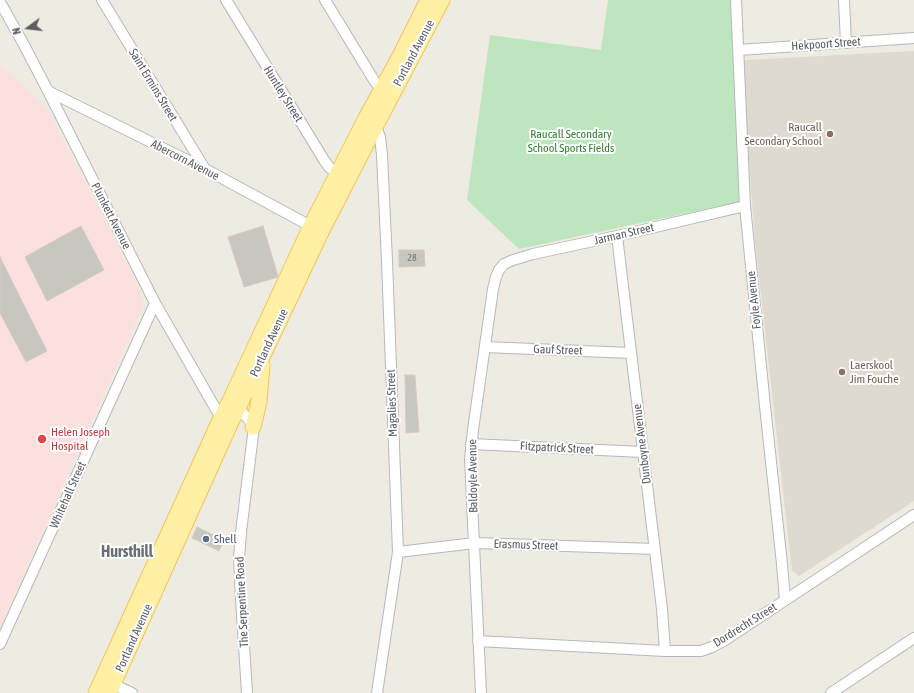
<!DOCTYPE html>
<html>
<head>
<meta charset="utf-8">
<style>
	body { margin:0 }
	#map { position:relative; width:914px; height:693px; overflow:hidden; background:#eeebe2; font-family:"Asap Condensed",sans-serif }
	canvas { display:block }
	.north { position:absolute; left:8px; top:8px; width:40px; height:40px; -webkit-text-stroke:3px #fff; paint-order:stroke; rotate:255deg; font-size:11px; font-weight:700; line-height:16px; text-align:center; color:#5a5e63 }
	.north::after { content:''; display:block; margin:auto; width:14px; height:18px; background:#5a5e63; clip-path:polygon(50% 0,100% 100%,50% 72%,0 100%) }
</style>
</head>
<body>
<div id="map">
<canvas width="914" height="693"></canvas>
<div class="north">N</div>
</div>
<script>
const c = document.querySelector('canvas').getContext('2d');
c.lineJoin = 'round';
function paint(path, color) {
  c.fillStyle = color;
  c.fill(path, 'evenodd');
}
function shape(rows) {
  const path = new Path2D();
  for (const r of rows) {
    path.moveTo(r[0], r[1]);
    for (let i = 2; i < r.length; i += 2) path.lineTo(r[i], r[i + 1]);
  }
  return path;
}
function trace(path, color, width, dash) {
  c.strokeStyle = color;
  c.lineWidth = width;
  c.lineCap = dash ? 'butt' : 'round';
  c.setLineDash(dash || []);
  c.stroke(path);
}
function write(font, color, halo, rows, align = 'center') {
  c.font = font + ' "Asap Condensed",sans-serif';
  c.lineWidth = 4;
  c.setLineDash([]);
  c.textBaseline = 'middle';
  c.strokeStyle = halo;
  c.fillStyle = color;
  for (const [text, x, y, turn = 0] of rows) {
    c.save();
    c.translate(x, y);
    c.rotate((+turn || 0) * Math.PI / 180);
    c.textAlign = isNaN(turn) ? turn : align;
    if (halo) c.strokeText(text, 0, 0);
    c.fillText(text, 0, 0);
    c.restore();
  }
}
paint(shape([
	[914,51,914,501,799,576,792,571,755,242,742,65,746,60]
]), '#dedad0');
paint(shape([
	[0,64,48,110,141,292,143,306,0,627]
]), '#fce0dd');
paint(shape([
	[608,0,737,0,739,202,519,249,467,200,490,35,601,50]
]), '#bee6be');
const building = shape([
	[81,226,104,270,47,301,25,257,81,226],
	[263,226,278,276,278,277,244,287,228,237,263,226],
	[399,250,424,250,425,266,399,267,399,250],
	[0,257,47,351,26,362,0,313,0,257],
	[405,375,415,375,419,432,406,433,405,375],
	[197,527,224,540,219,551,192,538,197,527]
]);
paint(building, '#c9c6bf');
trace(building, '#d2cdc0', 1);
const street = shape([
	[102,0,205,169],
	[226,0,324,160,329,167,337,174,341,176],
	[325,0,375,82,382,89,387,92],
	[736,0,745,206,765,406,782,564,785,600],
	[844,0,846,43],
	[0,2,23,43,48,91,155,303,210,399,221,418,225,420],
	[739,50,914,38],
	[48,91,205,169,316,229],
	[375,124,380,137,382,155,387,261,398,552,377,693],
	[617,236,662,609,665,651],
	[485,347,631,353],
	[234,406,238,408,251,422,253,427,253,435,241,532,239,558,241,599,247,693],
	[471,444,643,452],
	[398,552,475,543,655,549],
	[478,641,665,651,701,651,712,647,725,640,914,515],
	[0,644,155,303],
	[108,682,132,693],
	[481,693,470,459,473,430,493,289,496,277,499,270,504,264,513,260,533,254,617,236,745,206],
	[831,693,914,638]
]);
const primary = shape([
	[253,427,256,415,259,401,262,365],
	[96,693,221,418,229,403,311,226,366,118,400,56,428,0],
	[109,693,230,424,238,408,321,232,376,125,442,0]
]);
trace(street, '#b5b8bd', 12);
trace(primary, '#f4c655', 17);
trace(street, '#fff', 10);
trace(primary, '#fff0a6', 15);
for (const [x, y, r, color] of [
	[830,134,4,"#8d6e63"],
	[842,372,4,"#8d6e63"],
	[42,439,5,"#e0444e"],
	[206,539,4,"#5c6f8a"]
]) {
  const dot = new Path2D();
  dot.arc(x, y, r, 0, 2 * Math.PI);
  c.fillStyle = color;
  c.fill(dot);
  trace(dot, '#fff', 1.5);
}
write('10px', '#76787a', null, [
	["28",412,258]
]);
write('12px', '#5a5e63', '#fff', [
	["Hekpoort Street",826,44,-4],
	["Portland Avenue",414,53,-62],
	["Saint Ermins Street",153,85,59],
	["Huntley Street",283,94,58],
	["Abercorn Avenue",185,160,27],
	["Plunkett Avenue",111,216,63],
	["Jarman Street",624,234,-13],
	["Foyle Avenue",754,300,-96],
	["Portland Avenue",269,343,-65],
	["Gauf Street",558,350,2],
	["Magalies Street",392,403,-92],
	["Dunboyne Avenue",642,444,-97],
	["Fitzpatrick Street",557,448,3],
	["Baldoyle Avenue",473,476,-91],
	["Whitehall Street",68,495,-66],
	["Erasmus Street",526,545,2],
	["The Serpentine Road",242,602,-93],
	["Dordrecht Street",745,625,-32],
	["Portland Avenue",134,638,-66]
]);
write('12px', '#785e54', '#fff', [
	["Raucall",822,127],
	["Secondary School",822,141],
	["Laerskool",850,365,"left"],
	["Jim Fouche",850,379,"left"]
], 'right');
write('12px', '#328335', '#fff', [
	["Raucall Secondary",571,134],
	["School Sports Fields",571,148]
]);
write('12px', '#be3a42', '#fff', [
	["Helen Joseph",51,432],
	["Hospital",51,446]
], 'left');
write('12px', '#4e5e75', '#fff', [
	["Shell",214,539]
], 'left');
write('bold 16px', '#6b7075', '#fff', [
	["Hursthill",127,552]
]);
</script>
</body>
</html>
